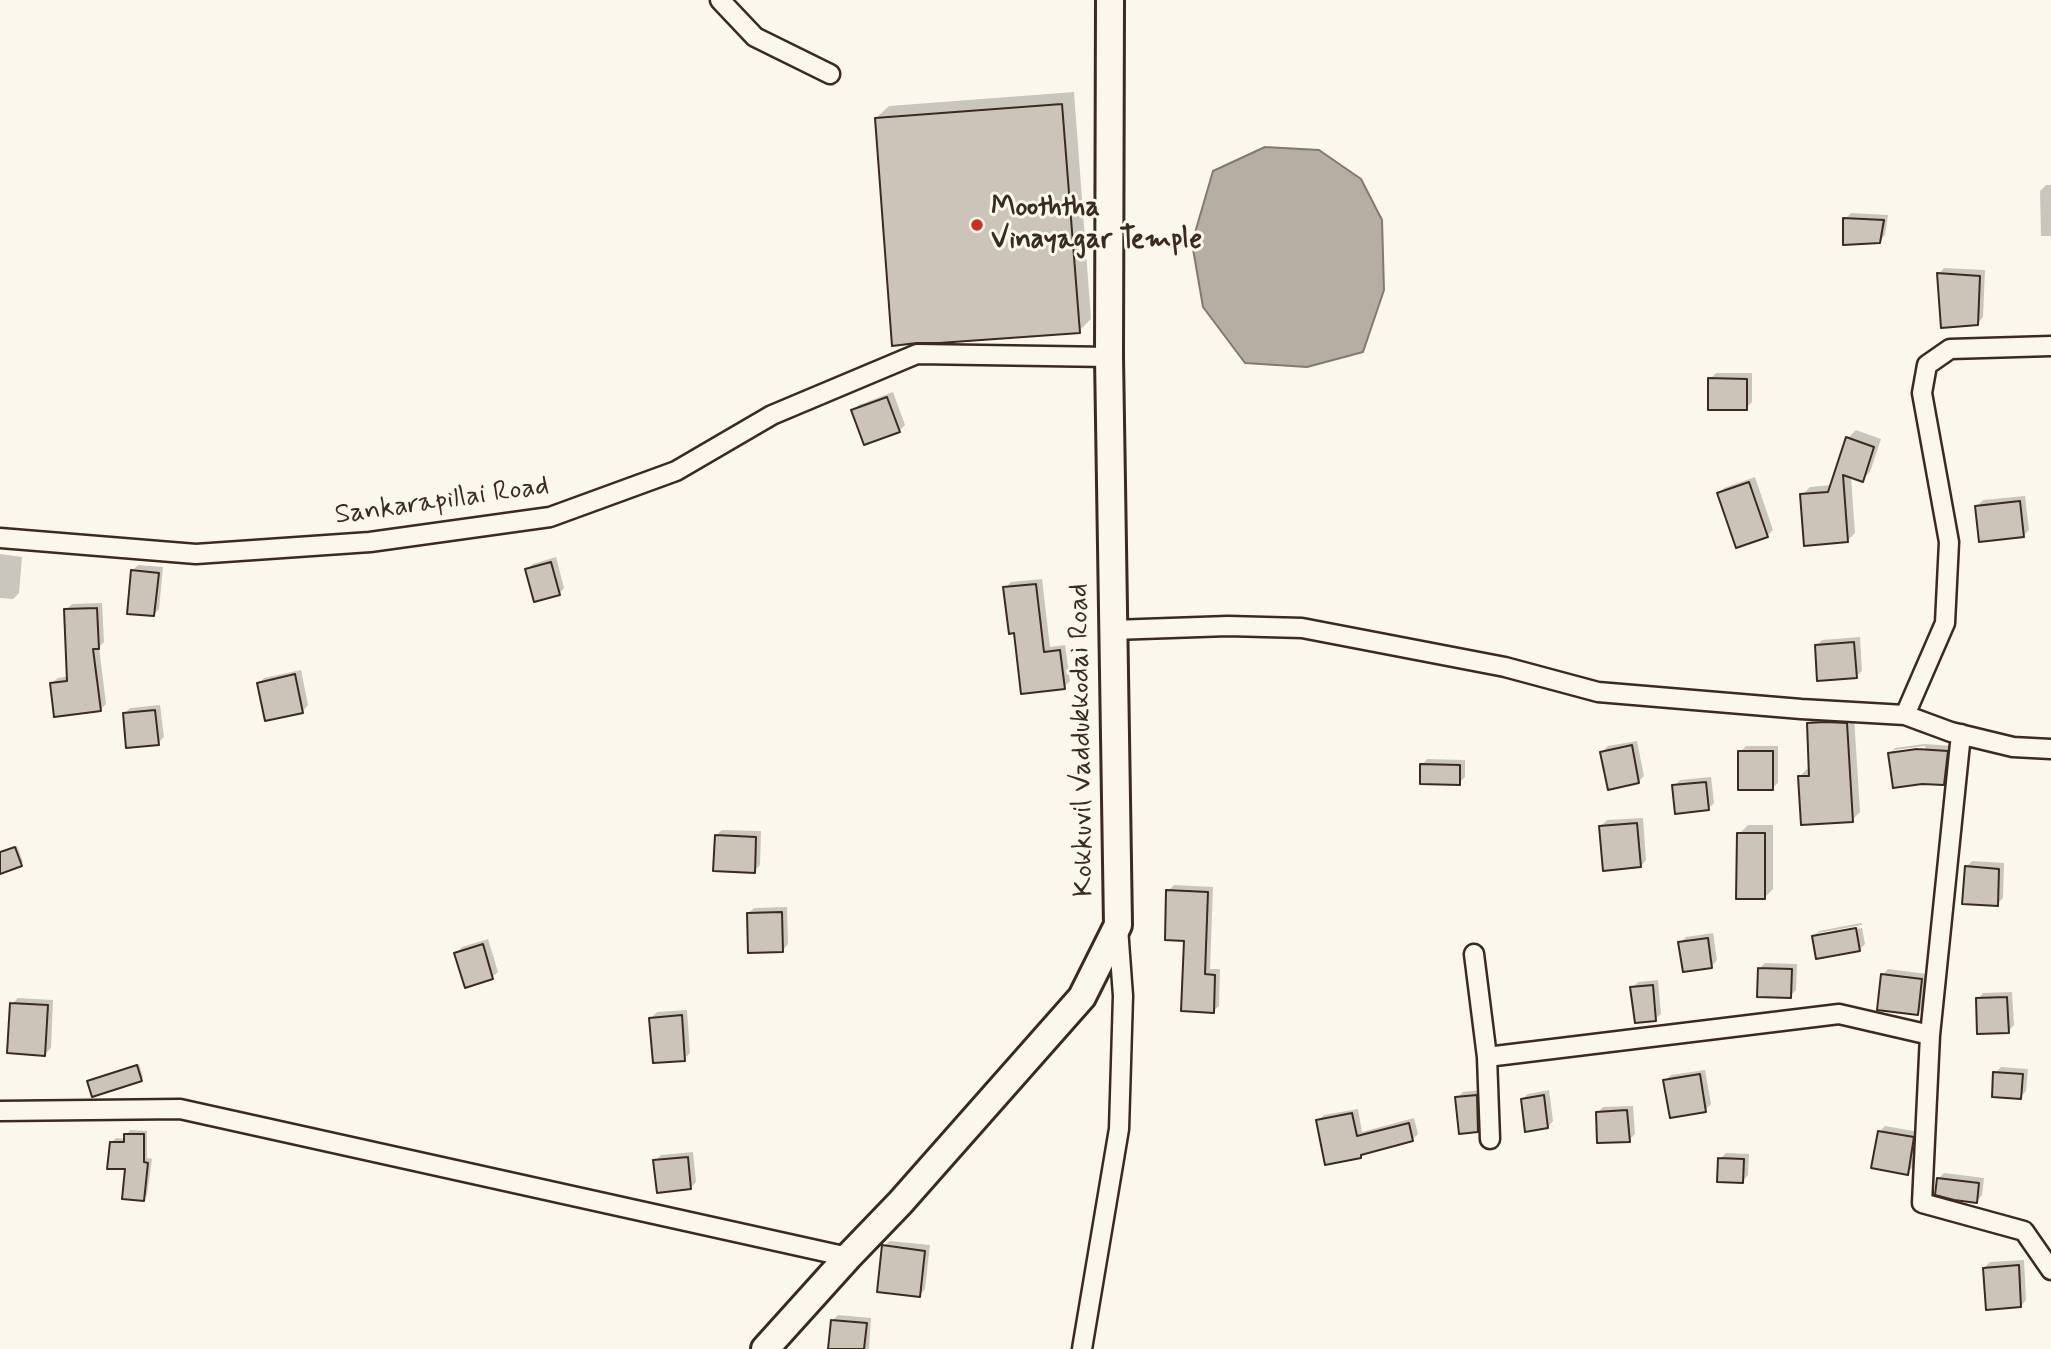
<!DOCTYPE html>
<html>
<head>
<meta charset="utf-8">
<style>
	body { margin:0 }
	canvas { display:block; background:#fbf7ec }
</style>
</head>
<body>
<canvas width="2051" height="1349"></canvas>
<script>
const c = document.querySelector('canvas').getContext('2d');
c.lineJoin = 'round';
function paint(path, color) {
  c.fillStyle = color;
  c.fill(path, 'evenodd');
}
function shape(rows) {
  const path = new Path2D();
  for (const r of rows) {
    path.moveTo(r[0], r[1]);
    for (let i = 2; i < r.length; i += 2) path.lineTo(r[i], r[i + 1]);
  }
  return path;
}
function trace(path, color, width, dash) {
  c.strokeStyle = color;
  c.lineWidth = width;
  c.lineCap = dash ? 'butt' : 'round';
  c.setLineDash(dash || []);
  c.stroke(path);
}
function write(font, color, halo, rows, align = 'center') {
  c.font = font + ' Mynerve,sans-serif';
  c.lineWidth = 6;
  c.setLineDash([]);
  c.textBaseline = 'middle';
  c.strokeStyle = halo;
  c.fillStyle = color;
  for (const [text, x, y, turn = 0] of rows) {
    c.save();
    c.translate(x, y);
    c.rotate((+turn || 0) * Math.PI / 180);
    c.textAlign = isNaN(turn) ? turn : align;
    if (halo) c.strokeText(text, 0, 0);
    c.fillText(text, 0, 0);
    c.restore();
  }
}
const water = shape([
	[1265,147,1319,150,1361,179,1382,220,1384,290,1363,352,1307,367,1245,363,1203,307,1192,243,1213,171,1265,147]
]);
paint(water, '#b6aea2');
trace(water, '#85796d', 2);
paint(shape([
	[1074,92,1091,319,1079,331,876,118,889,106],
	[2046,185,2051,185,2051,236,2041,236,2040,191],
	[1851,213,1888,215,1885,235,1879,241,1845,219],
	[1944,268,1985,270,1983,317,1978,323,1939,274],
	[1716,373,1752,373,1752,402,1746,408,1710,379],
	[893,392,905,425,899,431,853,410,859,405],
	[1856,430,1881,439,1870,472,1862,480,1851,476,1855,533,1847,541,1802,495,1810,487,1832,485,1848,438],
	[1755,477,1773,530,1767,536,1719,494,1724,488],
	[2025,496,2029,530,2023,536,1977,506,1983,500],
	[0,554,22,557,19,593,13,599,0,598],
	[556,557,564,588,559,594,527,569,533,564],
	[138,565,163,567,159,609,154,614,132,571],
	[1042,579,1050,647,1065,645,1070,681,1064,687,1016,631,1005,588,1011,582],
	[102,603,104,642,99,647,106,704,100,710,52,683,58,678,69,676,66,610,72,604],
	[1860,637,1862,671,1856,676,1816,646,1822,640],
	[301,670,308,705,303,711,259,684,264,678],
	[160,705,164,737,158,743,125,713,130,708],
	[1816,716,1854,716,1860,812,1852,820,1799,777,1807,769,1810,769,1808,724],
	[1637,741,1644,776,1638,782,1602,752,1608,746],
	[1924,744,1953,746,1949,778,1944,784,1921,782,1890,754,1895,748],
	[1925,746,1926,749,1894,754,1894,750],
	[1746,746,1778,746,1778,783,1772,788,1740,752],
	[1427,759,1465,760,1465,777,1459,783,1422,765],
	[1711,777,1714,803,1708,809,1674,786,1680,780],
	[1643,818,1646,860,1641,866,1601,826,1607,820],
	[1748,825,1773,825,1773,889,1764,898,1739,834],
	[722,830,761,831,760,865,754,871,716,835],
	[17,846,23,862,21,864,0,867,0,852],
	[1972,861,2004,863,2003,898,1997,904,1966,867],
	[1174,885,1213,887,1210,969,1220,969,1219,1006,1213,1011,1168,891],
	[787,907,788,944,783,950,748,914,754,908],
	[1861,923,1862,925,1818,933,1818,936,1862,928,1865,944,1859,950,1814,936,1819,931],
	[1713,933,1717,960,1712,966,1680,943,1686,937],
	[488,939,498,972,492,977,456,953,462,947],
	[1765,963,1797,964,1796,990,1790,996,1759,969],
	[1888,969,1927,974,1923,1008,1917,1014,1883,975],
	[1658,980,1661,1014,1655,1019,1632,988,1638,982],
	[2012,992,2014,1025,2008,1031,1978,999,1983,993],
	[18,998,53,1000,51,1048,45,1054,12,1004],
	[687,1010,690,1053,684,1059,651,1018,657,1012],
	[139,1064,143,1077,141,1079,89,1081,91,1079],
	[2001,1067,2028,1069,2026,1091,2021,1097,1995,1073],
	[1705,1070,1711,1104,1705,1110,1665,1081,1671,1075],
	[1482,1090,1483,1124,1478,1130,1457,1098,1463,1092],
	[1549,1090,1553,1121,1548,1127,1522,1099,1528,1094],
	[1633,1106,1635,1134,1629,1140,1597,1113,1603,1107],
	[1358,1109,1362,1132,1414,1118,1418,1134,1412,1140,1364,1152,1360,1156,1318,1121,1324,1115],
	[1885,1126,1919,1132,1913,1167,1907,1173,1879,1132],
	[130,1130,147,1131,147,1158,152,1159,147,1195,143,1199,127,1167,111,1143,116,1138,126,1139,126,1135],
	[693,1152,696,1182,690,1188,655,1161,661,1155],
	[1726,1153,1749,1154,1748,1175,1743,1181,1720,1159],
	[1944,1173,1984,1178,1982,1195,1977,1201,1938,1179],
	[890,1241,930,1245,925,1289,920,1295,884,1246],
	[2024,1260,2026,1300,2021,1306,1984,1268,1990,1262],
	[838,1315,871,1318,869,1349,830,1349,832,1321]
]), '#0003');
const building = shape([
	[1062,104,1080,333,939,343,917,343,892,346,875,118,1062,104],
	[1843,218,1884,220,1880,243,1843,245,1843,218],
	[1937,273,1980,276,1978,325,1941,328,1937,273],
	[1708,378,1747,379,1747,410,1708,410,1708,378],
	[887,397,900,432,864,445,851,410,887,397],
	[1846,437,1874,447,1863,482,1843,475,1848,542,1804,546,1800,494,1828,492,1846,437],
	[1749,482,1768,537,1736,548,1717,493,1749,482],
	[2020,501,2024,537,1979,542,1975,506,2020,501],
	[551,562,560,595,534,602,525,569,551,562],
	[131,570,159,573,154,616,127,614,131,570],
	[1036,584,1044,652,1060,650,1065,689,1021,694,1014,633,1009,634,1003,587,1036,584],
	[97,608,99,649,93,649,101,711,54,717,50,683,67,681,64,609,97,608],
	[1854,642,1857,678,1817,681,1815,645,1854,642],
	[295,674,303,713,265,721,257,683,295,674],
	[155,710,159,745,126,748,123,713,155,710],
	[1826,722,1847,723,1853,822,1801,825,1798,776,1809,776,1807,723,1826,722],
	[1632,745,1639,783,1608,790,1600,752,1632,745],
	[1917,749,1948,751,1944,785,1922,784,1893,788,1888,753,1917,749],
	[1738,751,1773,751,1773,790,1738,790,1738,751],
	[1420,764,1460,765,1460,785,1420,784,1420,764],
	[1706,782,1709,810,1675,814,1672,785,1706,782],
	[1637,823,1641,867,1603,871,1599,826,1637,823],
	[1737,833,1765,833,1765,899,1736,899,1737,833],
	[715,835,756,837,755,873,713,871,715,835],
	[15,847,22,866,0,874,0,852,15,847],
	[1965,866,1999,869,1998,906,1962,904,1965,866],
	[1166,890,1208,892,1205,974,1215,975,1214,1013,1181,1011,1184,941,1165,940,1166,890],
	[782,912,783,952,748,953,747,913,782,912],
	[1856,928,1860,951,1816,959,1812,936,1856,928],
	[1708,938,1712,968,1683,972,1678,942,1708,938],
	[483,944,493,979,465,988,454,953,483,944],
	[1758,968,1792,969,1791,998,1757,997,1758,968],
	[1881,974,1922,979,1918,1015,1877,1010,1881,974],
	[1653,985,1656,1021,1635,1023,1630,987,1653,985],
	[2007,997,2009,1033,1977,1034,1976,998,2007,997],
	[10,1003,48,1005,45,1056,7,1053,10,1003],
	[682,1015,685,1061,653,1063,649,1018,682,1015],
	[137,1065,142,1081,92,1097,87,1081,137,1065],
	[1993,1072,2023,1074,2021,1099,1992,1097,1993,1072],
	[1700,1074,1706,1112,1670,1118,1663,1080,1700,1074],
	[1477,1095,1478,1132,1459,1134,1455,1097,1477,1095],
	[1544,1095,1548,1128,1525,1132,1521,1099,1544,1095],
	[1627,1110,1630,1142,1597,1143,1596,1112,1627,1110],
	[1352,1113,1357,1136,1409,1123,1413,1141,1361,1155,1361,1158,1325,1165,1316,1120,1352,1113],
	[1878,1131,1914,1137,1908,1175,1871,1168,1878,1131],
	[124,1134,144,1134,144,1162,148,1163,144,1201,122,1199,125,1169,107,1169,110,1142,124,1142,124,1134],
	[688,1157,691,1189,657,1193,653,1160,688,1157],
	[1718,1158,1744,1159,1743,1183,1717,1182,1718,1158],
	[1937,1178,1979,1183,1977,1203,1954,1200,1935,1195,1937,1178],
	[882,1245,925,1251,920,1297,877,1292,882,1245],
	[2019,1265,2021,1307,1986,1310,1983,1268,2019,1265],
	[831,1320,867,1323,864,1349,828,1349,831,1320]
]);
paint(building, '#ccc4b9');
trace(building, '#3b2a1e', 2);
const minor = shape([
	[720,0,755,37,830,74],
	[0,538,196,554,370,542,550,517,676,471,772,415,917,354,1109,357],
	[1113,630,1228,626,1302,628,1505,667,1598,692,1801,709,1905,715,1951,732,2013,747,2051,749],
	[1905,715,1945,623,1949,542,1922,393,1927,365,1950,349,2051,346],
	[1961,734,1930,1035,1922,1203,2024,1231,2051,1270],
	[1474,954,1487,1057,1490,1139],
	[1487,1057,1839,1014,1930,1035],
	[0,1111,180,1109,848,1257],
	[1082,1349,1119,1129,1123,996,1118,928]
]);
const secondary = shape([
	[765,1349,848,1257,900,1203,1082,997,1118,925,1109,357,1110,0]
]);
trace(minor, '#3b2a1e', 23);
trace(secondary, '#3b2a1e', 32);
trace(minor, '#fbf7ec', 18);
trace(secondary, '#fbf7ec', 26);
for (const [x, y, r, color] of [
	[977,225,7,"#c8321e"]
]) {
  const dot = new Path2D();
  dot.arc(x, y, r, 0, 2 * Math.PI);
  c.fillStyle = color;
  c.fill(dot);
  trace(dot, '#fbf7ec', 2.5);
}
write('bold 28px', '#3b2a1e', '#fbf7ec', [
	["Mooththa",991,209],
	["Vinayagar Temple",991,241]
], 'left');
write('28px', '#3b2a1e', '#fbf7ec', [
	["Sankarapillai Road",442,502,-8],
	["Kokkuvil Vaddukkodai Road",1083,740,-91]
]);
</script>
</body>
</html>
